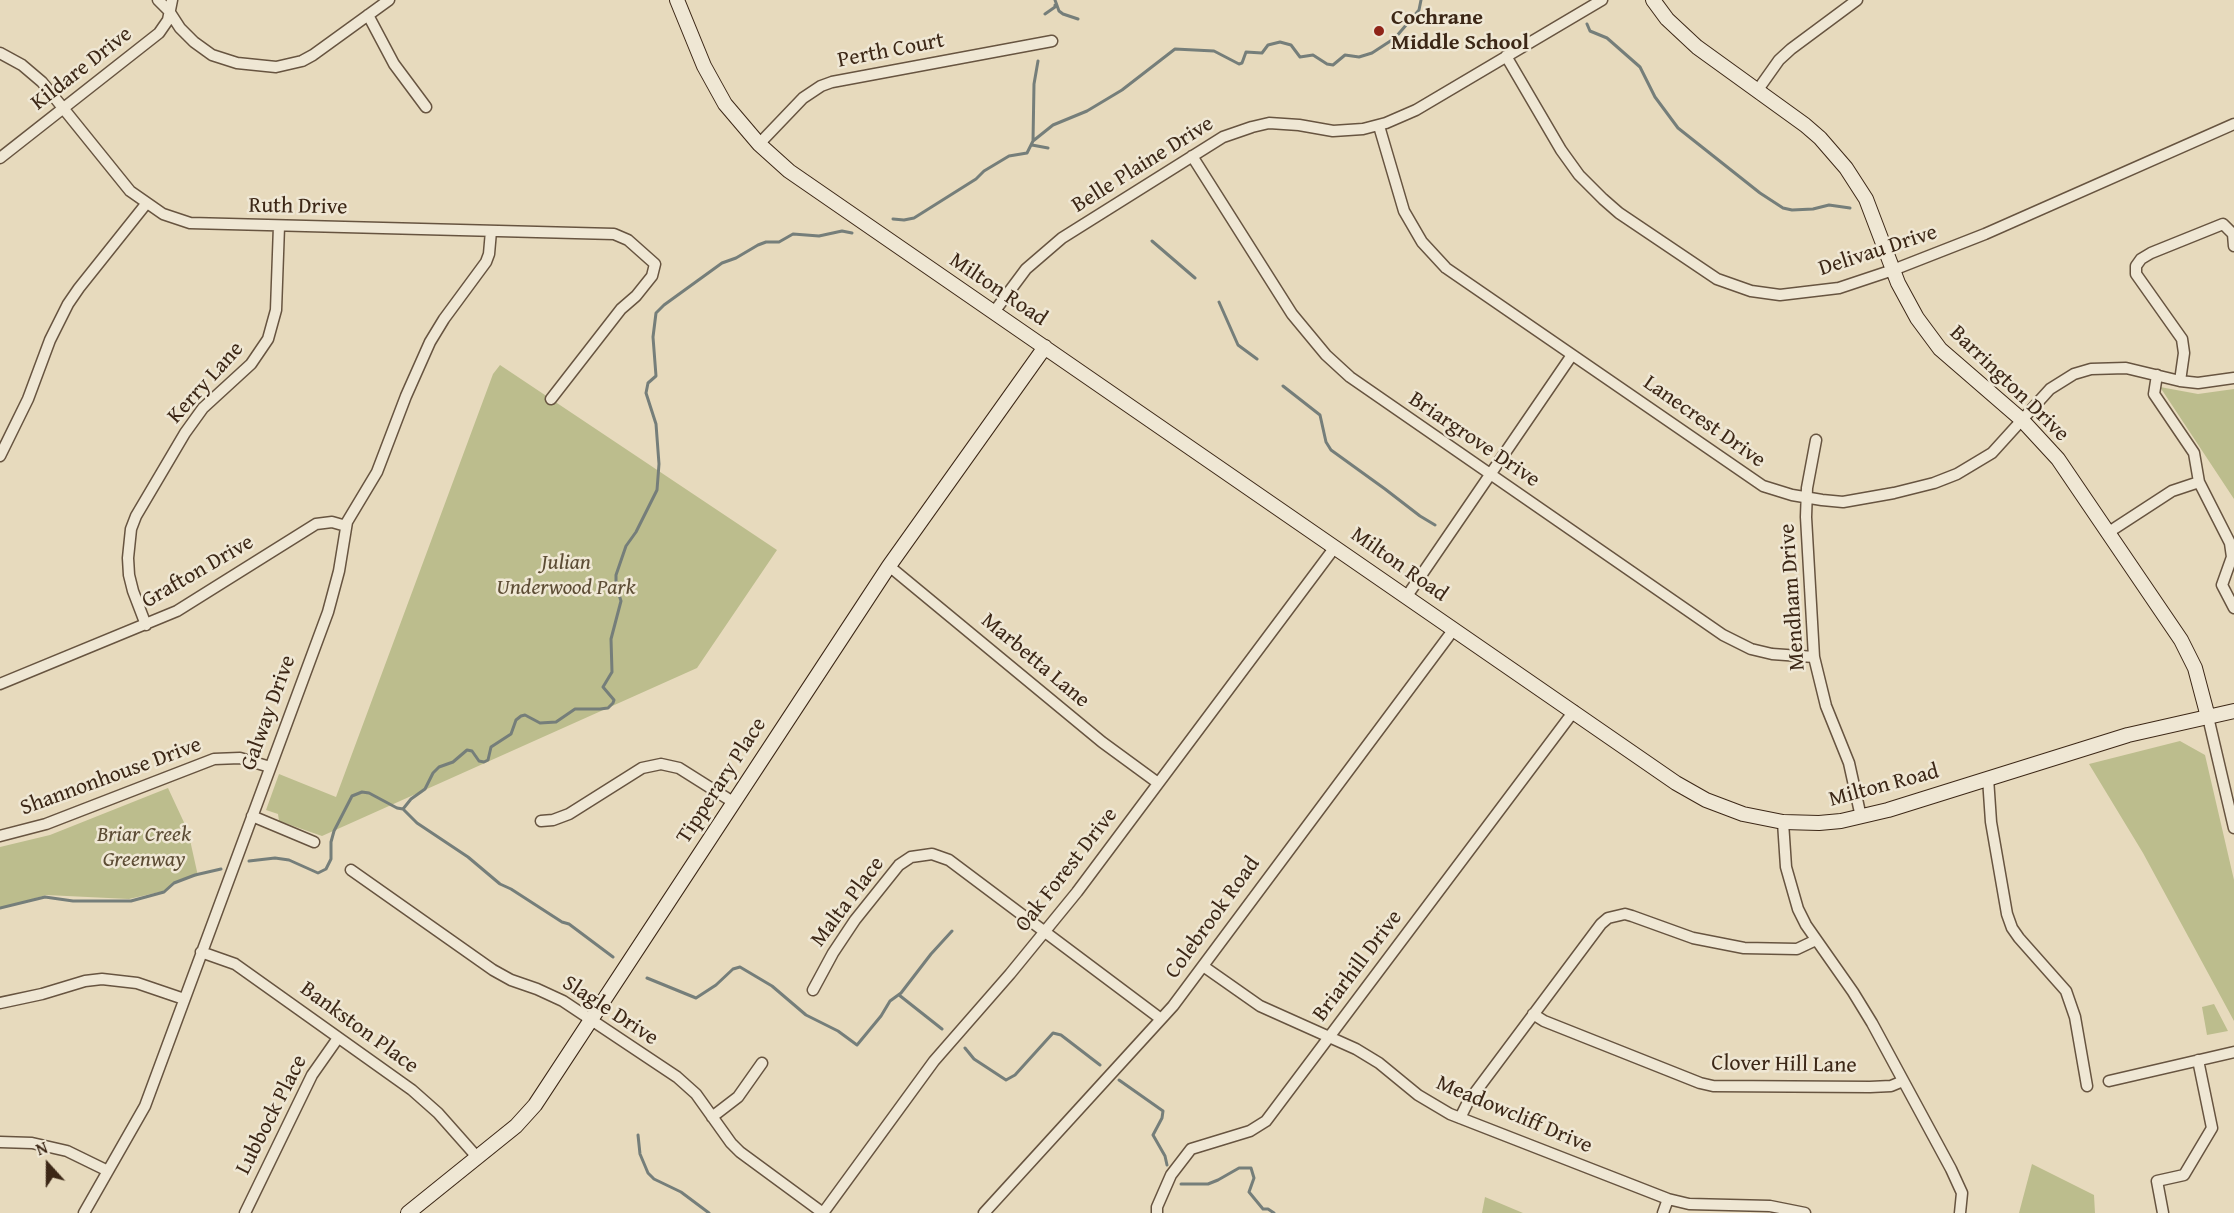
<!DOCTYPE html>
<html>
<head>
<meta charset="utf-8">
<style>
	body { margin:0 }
	#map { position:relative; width:2234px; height:1213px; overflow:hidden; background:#e7dabd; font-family:"Gentium Book Plus",serif }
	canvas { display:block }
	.north { position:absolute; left:18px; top:1135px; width:60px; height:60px; -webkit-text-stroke:4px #efe7d4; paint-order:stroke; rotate:339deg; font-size:16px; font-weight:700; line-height:24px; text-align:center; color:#3c2716 }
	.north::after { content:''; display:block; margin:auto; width:21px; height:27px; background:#3c2716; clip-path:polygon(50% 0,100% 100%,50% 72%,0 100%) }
</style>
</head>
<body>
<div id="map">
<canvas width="2234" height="1213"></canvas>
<div class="north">N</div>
</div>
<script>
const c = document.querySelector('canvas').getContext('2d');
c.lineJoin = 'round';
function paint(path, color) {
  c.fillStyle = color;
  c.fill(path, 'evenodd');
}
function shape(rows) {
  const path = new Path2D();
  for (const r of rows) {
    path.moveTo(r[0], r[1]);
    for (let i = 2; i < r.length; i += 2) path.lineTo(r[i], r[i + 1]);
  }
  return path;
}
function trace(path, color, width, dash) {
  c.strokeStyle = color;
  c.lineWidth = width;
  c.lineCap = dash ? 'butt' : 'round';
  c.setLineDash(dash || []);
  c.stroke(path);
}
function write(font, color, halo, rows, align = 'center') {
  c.font = font + ' "Gentium Book Plus",serif';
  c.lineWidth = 5;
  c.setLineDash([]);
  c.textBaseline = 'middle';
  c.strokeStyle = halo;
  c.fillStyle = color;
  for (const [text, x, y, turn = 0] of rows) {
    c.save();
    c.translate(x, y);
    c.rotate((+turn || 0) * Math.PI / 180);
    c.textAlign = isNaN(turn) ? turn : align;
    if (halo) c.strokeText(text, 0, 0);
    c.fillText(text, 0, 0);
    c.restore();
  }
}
paint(shape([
	[500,365,777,550,697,668,322,836,279,821,278,814,266,810,279,774,336,797,493,374],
	[2160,387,2198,394,2234,389,2234,499],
	[2180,741,2205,755,2234,880,2234,1021,2143,853,2089,764],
	[168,788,188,831,198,876,181,879,164,891,129,899,46,895,0,909,0,847,50,835],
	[2214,1004,2228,1031,2207,1035,2202,1007],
	[2032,1164,2094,1195,2095,1213,2019,1213],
	[1485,1197,1523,1213,1482,1213]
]), '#bcbd8d');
trace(shape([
	[1055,0,1059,11,1063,14,1078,19],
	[1045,14,1055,7,1055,5],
	[1587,24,1590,31,1607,38,1640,67,1655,97,1678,128,1760,193,1783,208,1792,210,1813,209,1829,205,1850,208],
	[1033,141,1053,125,1087,111,1122,90,1175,49,1214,51,1239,64,1242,63,1246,52,1262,53,1268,45,1280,42,1291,45,1300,57,1313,55,1327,64,1333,65,1345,55,1359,57,1372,53,1395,38,1419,10,1421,0],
	[1032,145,1048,148],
	[893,219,904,220,914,218,976,179,984,171,1009,156,1027,153,1033,141,1034,84,1038,61],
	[1152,241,1195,278],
	[1219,302,1238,345,1257,359],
	[1283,386,1320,415,1326,442,1331,450,1385,489,1420,516,1435,525],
	[403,809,411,799,425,789,433,773,439,767,453,762,467,750,472,751,479,761,484,762,488,760,491,747,511,734,516,720,521,716,525,715,540,723,556,722,575,709,600,709,608,708,613,703,614,700,603,687,612,672,611,639,621,601,616,585,616,575,626,546,636,532,657,490,659,464,656,424,646,393,648,383,656,376,653,337,656,313,664,305,722,263,736,258,758,245,766,242,779,242,793,234,819,236,842,231,852,233],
	[249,861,275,858,289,860,318,873,326,869,331,859,331,842,334,831,352,796,362,792,369,793,397,808,403,809,417,823,468,857,500,884,511,889,562,922,569,924,613,957],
	[0,908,45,897,73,901,131,901,164,892,174,883,195,875,221,869],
	[647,978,696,998,716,985,733,969,740,967,772,986,806,1015,838,1031,857,1045,881,1016,890,1001,901,993,931,954,952,931],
	[899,995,942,1029],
	[965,1048,974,1059,1006,1080,1015,1075,1053,1033,1061,1035,1100,1065],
	[1119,1080,1163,1111,1162,1118,1153,1135,1165,1156,1167,1165],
	[638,1135,640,1154,648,1173,654,1179,681,1192,709,1213],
	[1181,1184,1208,1184,1218,1180,1239,1168,1251,1168,1254,1178,1249,1192,1263,1209,1268,1209,1274,1213]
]), '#757e7a', 3);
const street = shape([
	[158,0,169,11,180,28,194,42,212,55,237,63,276,67,302,61,313,55,389,0],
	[368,15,394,64,426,107],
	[0,53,22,65,42,82,130,191,163,214,190,223,614,234,628,240,655,264,652,276,636,296,621,309,551,399],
	[1506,56,1561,150,1579,175,1603,199,1619,213,1717,279,1751,291,1780,295,1839,288,1893,270,1985,234,2234,124],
	[1757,91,1779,60,1791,49,1857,0],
	[1379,126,1404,211,1422,242,1446,268,1763,486,1792,495,1822,500,1843,502,1894,493,1934,483,1957,474,1992,453,2050,389,2074,374,2091,369,2126,368,2180,381,2198,383,2234,378],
	[759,144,803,98,821,86,832,82,1052,41],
	[1192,156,1292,314,1326,355,1350,377,1723,635,1751,649,1772,654,1814,657],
	[0,158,159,33,168,20,172,0],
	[994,312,1026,269,1062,238,1223,137,1252,127,1269,123,1299,125,1333,131,1363,129,1386,123,1416,110,1602,0],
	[2157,375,2154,394,2194,453,2199,482,2230,543,2232,557,2222,585,2234,608],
	[2180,381,2184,353,2182,339,2136,274,2136,266,2141,259,2151,253,2223,224,2233,234,2234,246],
	[1816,440,1807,488,1806,517,1814,657,1826,706,1849,763,1861,817],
	[0,456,28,399,50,340,68,304,79,288,146,204],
	[2109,532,2172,491,2199,482],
	[889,566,1102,742,1158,783],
	[1407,596,1572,355],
	[146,625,133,591,129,575,128,558,131,529,136,516,185,433,203,408,251,364,268,339,276,310,279,226],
	[0,684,177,611,316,524,332,522,346,526],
	[2208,717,2234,828],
	[1988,778,1991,822,2007,914,2012,928,2019,938,2066,991,2075,1017,2087,1086],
	[252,816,314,842],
	[541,821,553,820,569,814,642,768,661,764,679,768,733,802],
	[1783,822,1786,867,1798,909,1806,925,1853,992,1872,1023,1951,1169,1962,1193,1960,1213],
	[0,836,46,824,214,759,240,758,270,767],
	[351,870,493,970,511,980,537,989,563,1001,677,1077,696,1094,731,1143,740,1152,823,1213],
	[201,952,235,964,412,1090,438,1113,477,1157],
	[1203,966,1260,1006,1356,1049,1379,1063,1418,1095,1450,1114,1668,1199,1689,1204,1770,1206,1805,1213],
	[813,990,833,953,855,920,899,865,911,857,932,854,949,860,1161,1019],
	[0,1003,42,994,85,981,102,979,137,983,184,999],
	[1533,1014,1544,1021,1700,1083,1713,1086,1870,1087,1891,1086,1903,1081],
	[2109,1081,2234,1052],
	[712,1117,738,1097,762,1063],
	[1460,1118,1468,1102,1601,924,1608,918,1625,914,1632,916,1693,938,1744,948,1797,949,1816,940],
	[0,1142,32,1143,67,1151,108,1171],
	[84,1213,145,1106,328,612,339,571,347,522,377,472,406,396,430,342,444,319,486,262,489,254,491,231],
	[245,1213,312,1075,338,1038],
	[823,1213,934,1061,1010,974,1077,892,1335,547],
	[984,1213,1173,1006,1454,629],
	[1157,1213,1157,1207,1171,1175,1191,1149,1250,1131,1266,1121,1574,711],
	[1663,1213,1668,1199],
	[2163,1213,2157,1181,2184,1175,2212,1128,2198,1060]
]);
const secondary = shape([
	[677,0,704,66,725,104,759,144,789,171,1676,783,1706,800,1743,814,1783,822,1819,823,1841,821,1888,810,2128,735,2234,711],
	[1653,0,1667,19,1697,47,1805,125,1820,138,1846,168,1866,199,1898,283,1917,318,1940,349,2022,420,2058,459,2181,640,2195,668,2208,717],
	[408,1213,516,1126,535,1105,889,566,1045,347]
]);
trace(street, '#675440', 13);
trace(secondary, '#3c2716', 16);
trace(street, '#efe7d4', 10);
trace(secondary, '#efe7d4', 14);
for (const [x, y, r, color] of [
	[1379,31,6,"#8f2418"]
]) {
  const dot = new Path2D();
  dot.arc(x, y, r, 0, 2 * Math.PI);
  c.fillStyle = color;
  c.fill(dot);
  trace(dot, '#efe7d4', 2);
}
write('bold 22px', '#3c2716', '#efe7d4', [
	["Cochrane",1391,18],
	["Middle School",1391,43]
], 'left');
write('22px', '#3c2716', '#efe7d4', [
	["Perth Court",891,51,-11],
	["Kildare Drive",82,69,-38],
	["Belle Plaine Drive",1143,165,-32],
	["Ruth Drive",298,207,1],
	["Delivau Drive",1878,251,-18],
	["Milton Road",998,290,34],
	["Kerry Lane",206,383,-48],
	["Barrington Drive",2009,384,44],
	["Lanecrest Drive",1704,422,35],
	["Briargrove Drive",1474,440,34],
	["Milton Road",1399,565,35],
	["Grafton Drive",198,572,-30],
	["Mendham Drive",1793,597,-94],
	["Marbetta Lane",1035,661,40],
	["Galway Drive",269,713,-70],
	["Shannonhouse Drive",111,777,-20],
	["Tipperary Place",722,781,-57],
	["Milton Road",1884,786,-15],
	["Oak Forest Drive",1067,870,-52],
	["Malta Place",848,902,-53],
	["Colebrook Road",1213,918,-54],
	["Briarhill Drive",1358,966,-53],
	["Slagle Drive",610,1011,33],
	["Bankston Place",359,1028,36],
	["Clover Hill Lane",1784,1065,1],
	["Lubbock Place",272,1115,-63],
	["Meadowcliff Drive",1514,1115,23]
]);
write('italic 22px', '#5c4c34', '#efe7d4', [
	["Julian",566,563],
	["Underwood Park",566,588],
	["Briar Creek",144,835],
	["Greenway",144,860]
]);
</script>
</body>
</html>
